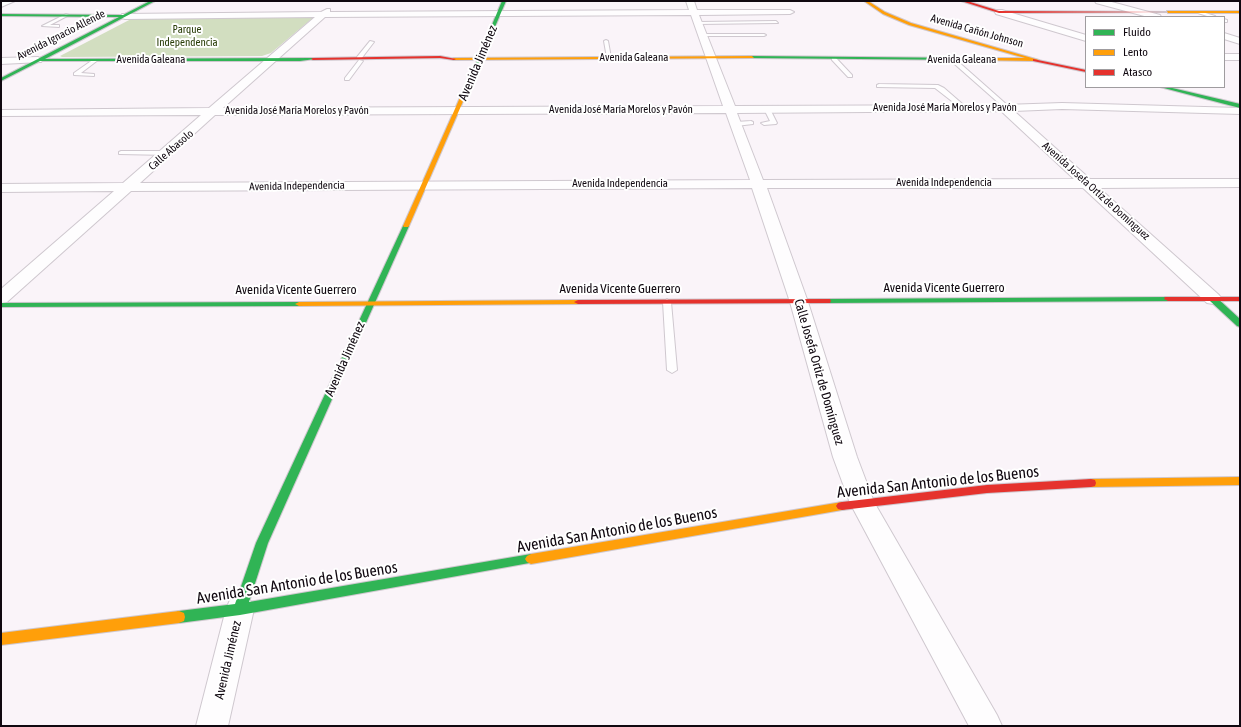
<!DOCTYPE html>
<html>
<head>
<meta charset="utf-8">
<style>
	body { margin:0 }
	#map { position:relative; width:1241px; height:727px; overflow:hidden; background:#faf4f9; font-family:"Asap Condensed",sans-serif }
	canvas { display:block }
	.frame { position:absolute; inset:0; border:2px solid #100810; pointer-events:none }
	.legend { position:absolute; left:1085px; top:16px; width:140px; height:72px; box-sizing:border-box; background:#fff; border:1px solid #9f9c9f; margin:0; padding:5px 7px; list-style:none; font-size:12px; color:#100810 }
	.legend li { display:flex; align-items:center; gap:8px; height:20px }
	.legend b { width:20px; border:1px solid #9f9c9f }
</style>
</head>
<body>
<div id="map">
<canvas width="1241" height="727"></canvas>
<div class="frame"></div>
<ul class="legend">
<li><b style="height:5px;background:#30b455"></b>Fluido</li>
<li><b style="height:5px;background:#ff9f0a"></b>Lento</li>
<li><b style="height:5px;background:#e5322d"></b>Atasco</li>
</ul>
</div>
<script>
const c = document.querySelector('canvas').getContext('2d');
c.lineJoin = 'round';
function paint(path, color) {
  c.fillStyle = color;
  c.fill(path, 'evenodd');
}
function shape(rows) {
  const path = new Path2D();
  for (const r of rows) {
    path.moveTo(r[0], r[1]);
    for (let i = 2; i < r.length; i += 2) path.lineTo(r[i], r[i + 1]);
  }
  return path;
}
function trace(path, color, width, dash) {
  c.strokeStyle = color;
  c.lineWidth = width;
  c.lineCap = dash ? 'butt' : 'round';
  c.setLineDash(dash || []);
  c.stroke(path);
}
function write(font, color, halo, rows, align = 'center') {
  c.font = font + ' "Asap Condensed",sans-serif';
  c.lineWidth = 4;
  c.setLineDash([]);
  c.textBaseline = 'middle';
  c.strokeStyle = halo;
  c.fillStyle = color;
  for (const [text, x, y, turn = 0] of rows) {
    c.save();
    c.translate(x, y);
    c.rotate((+turn || 0) * Math.PI / 180);
    c.textAlign = isNaN(turn) ? turn : align;
    if (halo) c.strokeText(text, 0, 0);
    c.fillText(text, 0, 0);
    c.restore();
  }
}
paint(shape([
	[310,16,314,17,271,53,262,56,62,57,60,56,133,18]
]), '#d2dec0');
const lane = shape([
	[1199,11,1215,16,1216,17,1210,17,1198,13,1199,11],
	[66,14,69,15,50,25,59,25,59,27,42,26,66,14],
	[1224,19,1227,20,1227,22,1224,22,1224,19],
	[776,21,778,23,698,24,696,23,698,22,776,21],
	[703,34,764,34,766,35,764,36,701,36,703,34],
	[606,40,608,41,611,58,609,59,607,58,604,41,606,40],
	[370,41,374,42,361,59,357,59,357,57,370,41],
	[832,58,836,58,852,75,852,77,848,77,832,60,832,58],
	[950,58,954,58,1006,104,1006,109,1002,109,1001,105,950,60,950,58],
	[94,59,98,60,81,73,94,74,94,76,74,75,74,73,94,59],
	[359,60,363,61,349,80,345,80,345,78,359,60],
	[879,84,938,85,944,88,967,108,962,109,935,88,877,87,877,85,879,84],
	[767,107,770,109,777,123,776,124,764,125,761,123,770,121,764,109,767,107],
	[751,121,753,122,753,124,736,126,733,124,736,122,751,121],
	[121,151,168,151,171,153,168,155,119,154,119,152,121,151],
	[667,299,671,302,677,370,672,373,667,370,663,302,667,299]
]);
const street = shape([
	[4,1,15,1,1,7,1,2,4,1],
	[686,1,694,1,697,10,790,10,794,12,790,14,699,15,735,106,1004,105,1062,103,1240,108,1240,114,1062,109,1014,111,1090,179,1240,179,1240,187,1099,188,1219,295,1222,299,1219,303,1213,304,1207,303,1083,188,767,188,808,302,857,457,874,502,997,715,1002,726,969,726,850,503,833,457,790,302,752,188,131,191,7,302,1,303,1,289,114,191,1,192,1,184,123,183,201,115,1,116,1,110,209,108,315,17,125,19,122,18,121,16,122,14,321,12,327,9,330,9,330,12,689,10,686,1],
	[691,15,723,106,223,108,325,17,691,15],
	[1001,111,1074,179,763,180,737,113,1001,111],
	[726,113,750,180,140,183,215,115,726,113],
	[1095,1,1108,1,1160,15,1161,17,1148,17,1096,3,1095,1],
	[996,10,1002,10,1086,35,1086,41,996,14,995,12,996,10],
	[1224,33,1240,38,1240,44,1224,39,1224,33],
	[1224,54,1240,54,1240,60,1224,60,1224,54],
	[38,57,43,60,41,62,1,64,1,58,38,57],
	[240,597,250,600,254,609,228,726,196,726,226,609,230,600,240,597]
]);
const fast = shape([
	[150,1,155,1,45,59,313,58,315,59,300,61,40,61,1,81,1,78,119,17,1,16,1,14,123,15,150,1],
	[502,1,506,1,474,76,470,77,502,1],
	[752,56,969,58,971,59,969,60,750,58,752,56],
	[1160,87,1168,87,1240,104,1240,108,1160,87],
	[406,224,409,226,268,543,249,602,531,554,535,556,537,559,535,562,240,615,179,623,174,621,173,617,174,613,179,611,235,604,256,543,403,226,406,224],
	[1168,297,1172,299,1171,301,827,303,823,301,827,299,1168,297],
	[1210,297,1216,297,1240,319,1240,327,1237,326,1210,301,1209,299,1210,297],
	[299,302,302,302,303,304,302,306,1,307,1,303,299,302]
]);
const slow = shape([
	[864,1,868,1,885,12,911,23,1039,60,1035,61,967,60,969,58,1025,58,909,25,883,14,864,1],
	[1167,11,1240,11,1240,13,1168,13,1167,11],
	[752,56,754,58,454,60,452,59,454,58,752,56],
	[470,75,474,76,409,226,408,227,404,227,403,226,470,75],
	[578,300,581,300,582,302,581,304,299,306,295,304,299,302,578,300],
	[1240,477,1240,485,1091,487,1087,486,1086,483,1087,480,1091,479,1240,477],
	[842,502,846,503,848,506,846,509,842,510,531,564,527,562,525,559,527,556,531,554,842,502],
	[179,611,184,613,185,617,184,621,179,623,1,645,1,633,179,611]
]);
const jam = shape([
	[961,1,967,1,999,11,1170,12,999,13,961,1],
	[440,56,456,59,454,60,440,58,313,60,311,59,313,58,440,56],
	[1033,59,1086,70,1086,72,1033,61,1033,59],
	[1165,297,1240,297,1240,301,1168,301,1164,299,1165,297],
	[827,299,830,299,831,301,830,303,578,304,574,302,578,300,827,299],
	[1091,479,1095,480,1096,483,1095,486,1091,487,987,493,842,510,838,509,836,506,838,503,842,502,987,485,1091,479]
]);
trace(lane, '#cfc8cf', 2);
trace(street, '#cfc8cf', 2);
trace(fast, '#cfc8cf', 2);
trace(slow, '#cfc8cf', 2);
trace(jam, '#cfc8cf', 2);
paint(lane, '#fefdfe');
paint(street, '#fefdfe');
paint(fast, '#30b455');
paint(slow, '#ff9f0a');
paint(jam, '#e5322d');
write('11px', '#293c07', '#fff', [
	["Parque",187,30],
	["Independencia",187,43]
]);
write('11px', '#100810', '#fff', [
	["Avenida Cañón Johnson",977,31,16],
	["Avenida Ignacio Allende",61,35,-27],
	["Avenida Galeana",634,58],
	["Avenida Galeana",151,60],
	["Avenida Galeana",962,60],
	["Avenida José María Morelos y Pavón",945,108],
	["Avenida José María Morelos y Pavón",621,110],
	["Avenida José María Morelos y Pavón",297,111],
	["Calle Abasolo",171,150,-41],
	["Avenida Independencia",944,183],
	["Avenida Independencia",620,184],
	["Avenida Independencia",297,186,-1],
	["Avenida Josefa Ortiz de Domínguez",1096,191,42]
]);
write('13px', '#100810', '#fff', [
	["Avenida Jiménez",478,63,-67],
	["Avenida Vicente Guerrero",944,288],
	["Avenida Vicente Guerrero",620,289],
	["Avenida Vicente Guerrero",296,290],
	["Avenida Jiménez",345,359,-66],
	["Calle Josefa Ortiz de Domínguez",819,372,74],
	["Avenida Jiménez",228,660,-77]
]);
write('16px', '#100810', '#fff', [
	["Avenida San Antonio de los Buenos",938,482,-6],
	["Avenida San Antonio de los Buenos",617,530,-10],
	["Avenida San Antonio de los Buenos",297,583,-9]
]);
</script>
</body>
</html>
